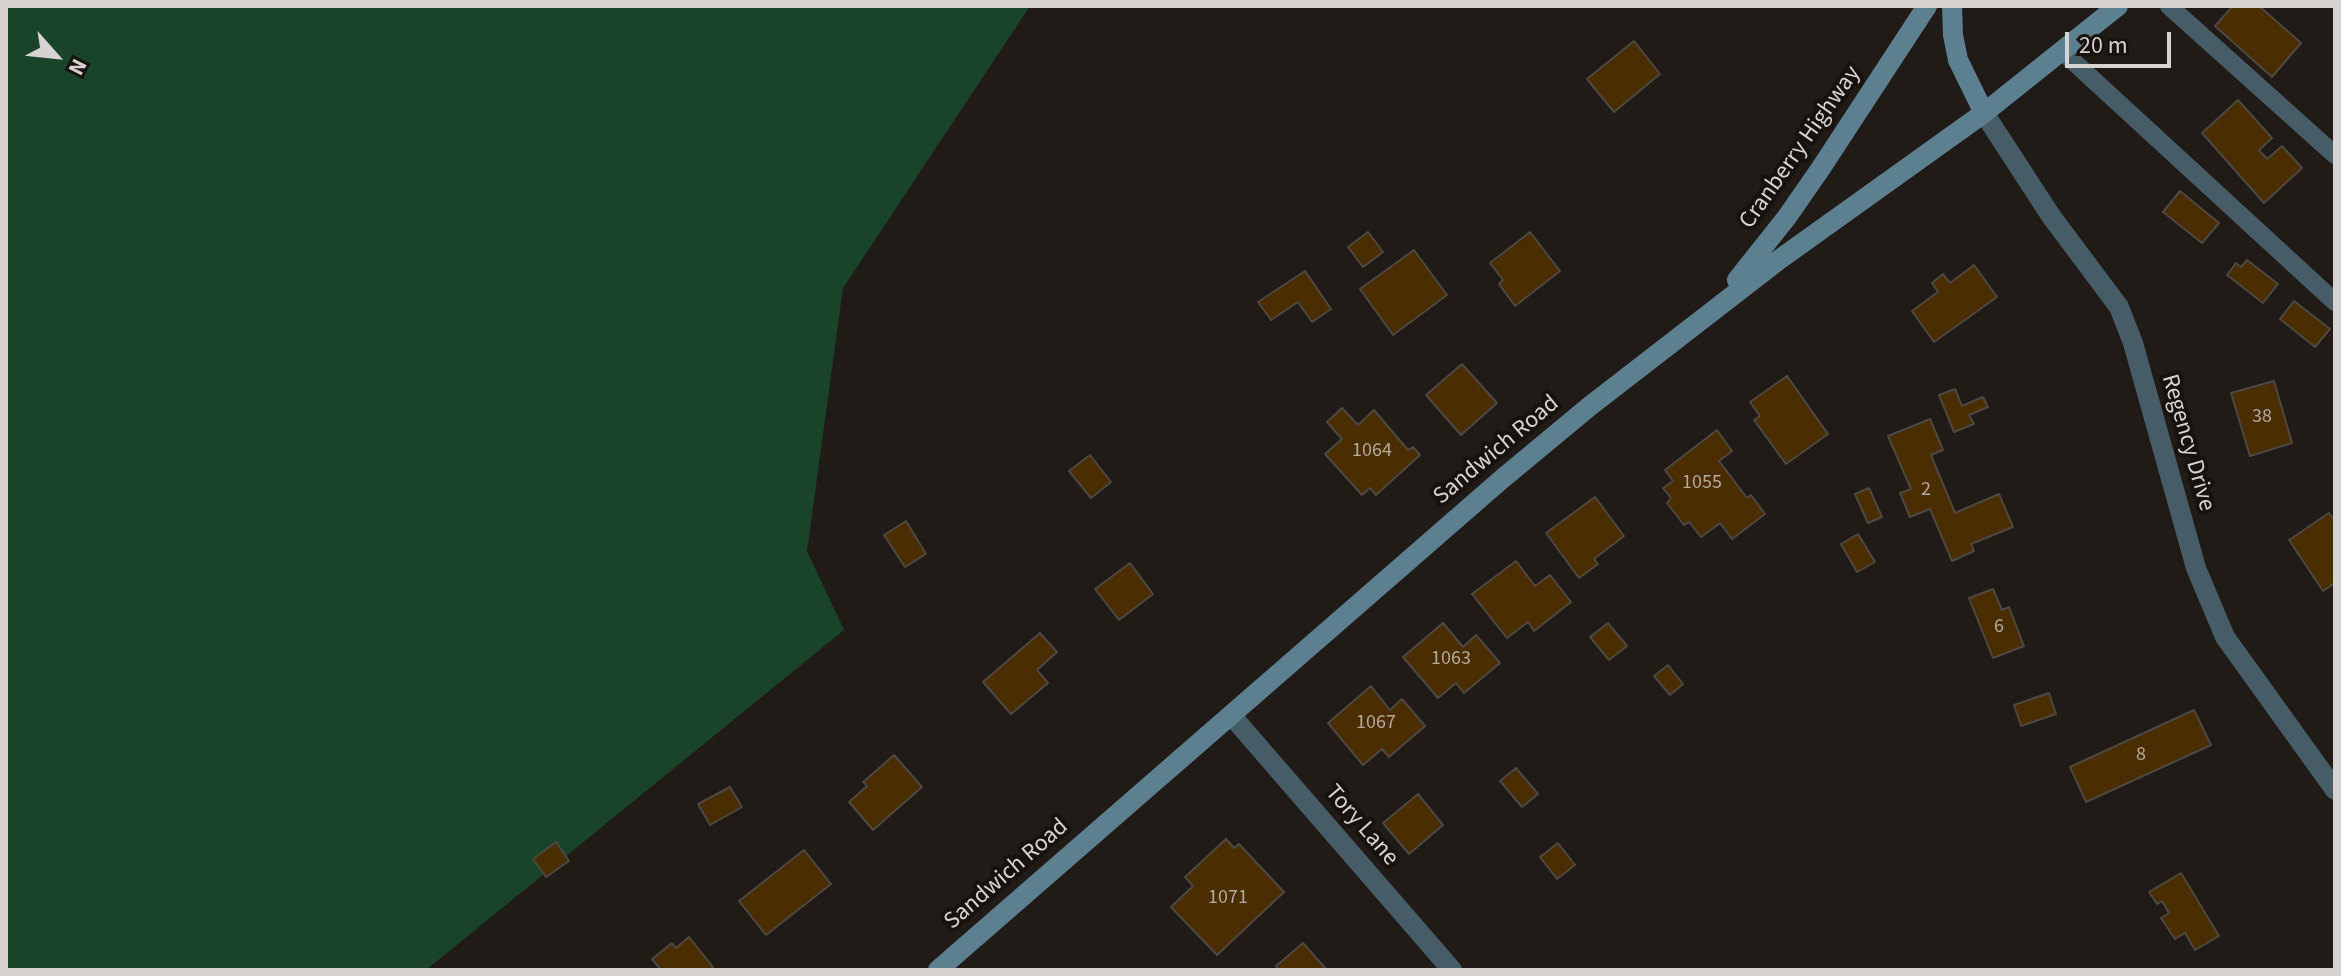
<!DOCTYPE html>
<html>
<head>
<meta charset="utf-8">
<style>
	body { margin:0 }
	#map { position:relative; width:2341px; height:976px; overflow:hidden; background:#211b18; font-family:"Source Sans 3",sans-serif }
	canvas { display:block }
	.frame { position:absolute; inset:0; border:8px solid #d8d3d1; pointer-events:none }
	.north { position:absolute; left:16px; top:16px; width:80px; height:80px; -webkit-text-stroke:6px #18120f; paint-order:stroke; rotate:117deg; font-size:22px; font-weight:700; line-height:32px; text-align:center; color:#d8d3d1 }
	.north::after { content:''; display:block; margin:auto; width:28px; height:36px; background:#d8d3d1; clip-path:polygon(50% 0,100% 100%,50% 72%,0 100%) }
	.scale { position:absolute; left:2065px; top:32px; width:106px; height:36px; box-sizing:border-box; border:4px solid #d8d3d1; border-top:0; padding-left:10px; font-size:24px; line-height:28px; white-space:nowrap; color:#d8d3d1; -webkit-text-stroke:6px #18120f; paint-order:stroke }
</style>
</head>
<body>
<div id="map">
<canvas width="2341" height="976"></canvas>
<div class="frame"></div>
<div class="north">N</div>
<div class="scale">20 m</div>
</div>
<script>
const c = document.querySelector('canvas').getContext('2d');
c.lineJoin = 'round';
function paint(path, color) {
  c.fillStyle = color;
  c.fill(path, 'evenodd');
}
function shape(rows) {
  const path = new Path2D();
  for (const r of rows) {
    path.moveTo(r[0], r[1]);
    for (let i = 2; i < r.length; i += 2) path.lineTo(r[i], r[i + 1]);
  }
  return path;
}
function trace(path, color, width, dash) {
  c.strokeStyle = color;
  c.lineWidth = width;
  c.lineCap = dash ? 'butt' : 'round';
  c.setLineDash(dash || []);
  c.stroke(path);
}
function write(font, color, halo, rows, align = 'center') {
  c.font = font + ' "Source Sans 3",sans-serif';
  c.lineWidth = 8;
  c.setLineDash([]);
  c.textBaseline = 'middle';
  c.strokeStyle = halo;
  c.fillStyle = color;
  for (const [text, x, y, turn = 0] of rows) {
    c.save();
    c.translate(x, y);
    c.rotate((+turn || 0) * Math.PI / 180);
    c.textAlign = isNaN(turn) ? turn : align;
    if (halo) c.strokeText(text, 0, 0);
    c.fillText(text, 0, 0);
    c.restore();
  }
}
paint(shape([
	[6,6,1030,6,843,288,807,551,844,630,426,970,6,970]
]), '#1a442a');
const building = shape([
	[2233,6,2259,6,2301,43,2272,77,2215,26,2233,6],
	[1634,41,1660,74,1614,112,1587,79,1634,41],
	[2238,100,2272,138,2259,150,2267,159,2282,146,2302,168,2264,203,2202,133,2238,100],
	[2180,191,2219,223,2202,243,2163,212,2180,191],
	[1368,232,1383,252,1363,267,1348,247,1368,232],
	[1530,232,1560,271,1515,306,1499,284,1503,280,1490,263,1530,232],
	[1414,250,1447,295,1393,335,1360,289,1414,250],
	[2247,260,2278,284,2263,303,2227,275,2236,263,2241,267,2247,260],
	[1974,265,1997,297,1934,342,1912,311,1938,292,1932,283,1943,274,1950,283,1974,265],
	[1305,271,1331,309,1312,322,1298,302,1271,320,1258,302,1305,271],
	[2294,301,2330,329,2315,347,2280,319,2294,301],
	[1462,364,1497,403,1461,435,1426,395,1462,364],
	[1787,376,1828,434,1786,464,1754,420,1760,416,1750,402,1787,376],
	[2274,381,2292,443,2250,456,2231,393,2274,381],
	[1955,389,1962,406,1983,397,1988,407,1969,415,1974,424,1954,432,1939,395,1955,389],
	[1342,408,1358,425,1374,410,1408,450,1413,447,1420,455,1376,495,1370,488,1362,495,1325,454,1342,439,1327,422,1342,408],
	[1930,419,1943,450,1931,455,1955,513,1999,494,2013,527,1971,544,1974,551,1952,561,1930,509,1910,517,1900,493,1911,489,1888,436,1930,419],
	[1717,430,1732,451,1719,461,1747,498,1751,495,1765,514,1732,539,1720,523,1701,537,1689,522,1684,525,1667,503,1671,498,1663,488,1673,481,1665,470,1717,430],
	[1090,455,1111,482,1091,498,1069,471,1090,455],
	[1869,488,1882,517,1868,523,1855,494,1869,488],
	[1595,497,1624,536,1594,559,1598,564,1579,578,1546,533,1595,497],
	[2329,513,2335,521,2335,583,2323,591,2289,540,2329,513],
	[906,521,926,554,905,567,884,535,906,521],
	[1858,534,1875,562,1857,572,1841,544,1858,534],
	[1516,561,1535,586,1550,575,1571,602,1534,631,1528,622,1507,638,1472,594,1516,561],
	[1130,563,1153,594,1119,620,1095,589,1130,563],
	[1993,589,2002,610,2009,607,2024,646,1993,658,1969,598,1993,589],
	[1443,623,1463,647,1476,635,1500,663,1464,693,1456,683,1438,698,1403,657,1443,623],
	[1608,623,1627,646,1609,660,1590,637,1608,623],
	[1040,633,1057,652,1037,670,1048,683,1011,714,983,682,1040,633],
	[1668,665,1683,684,1670,695,1654,676,1668,665],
	[1371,686,1390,710,1402,699,1425,726,1389,757,1382,749,1363,765,1328,723,1371,686],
	[2049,693,2056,714,2021,726,2014,705,2049,693],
	[2194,710,2211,745,2086,802,2070,767,2194,710],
	[894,755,922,787,873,830,849,802,867,786,863,782,894,755],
	[1516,768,1538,794,1522,807,1500,781,1516,768],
	[730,787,742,807,710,825,698,804,730,787],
	[1418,794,1443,825,1409,854,1383,823,1418,794],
	[1226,839,1234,848,1239,844,1284,892,1217,955,1171,907,1193,886,1185,877,1226,839],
	[556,842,569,861,546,877,533,859,556,842],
	[1558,843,1575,865,1557,879,1540,857,1558,843],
	[804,850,831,884,766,935,739,901,804,850],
	[2181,873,2219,936,2195,950,2185,933,2175,939,2161,918,2169,913,2162,901,2157,904,2149,892,2181,873],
	[689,937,713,967,709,970,661,970,652,959,672,943,676,948,689,937],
	[1303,943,1326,969,1279,970,1276,966,1303,943]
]);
paint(building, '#4a2d00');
trace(building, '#4d4842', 2);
trace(shape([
	[2169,6,2335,155],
	[2063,52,2335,302]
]), '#465c67', 18);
trace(shape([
	[1984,113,2051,216,2119,307,2133,343,2196,568,2225,637,2335,790],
	[1231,715,1452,970]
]), '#465c67', 20);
trace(shape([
	[1952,6,1953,35,1958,60,1984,113],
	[1737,280,1787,217,1821,168,1927,6],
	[938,970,1502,479,1590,406,1780,259,1984,113,2118,6]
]), '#5d8091', 20);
write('20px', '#b4aa9d', null, [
	["38",2262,418],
	["1064",1372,452],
	["1055",1702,484],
	["2",1926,491],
	["6",1999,628],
	["1063",1451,660],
	["1067",1376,724],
	["8",2141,756],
	["1071",1228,899]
]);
write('24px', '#d8d3d1', '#18120f', [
	["Cranberry Highway",1801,148,-55],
	["Regency Drive",2187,443,74],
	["Sandwich Road",1497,451,-40],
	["Tory Lane",1361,826,49],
	["Sandwich Road",1007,875,-41]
]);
</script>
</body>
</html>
